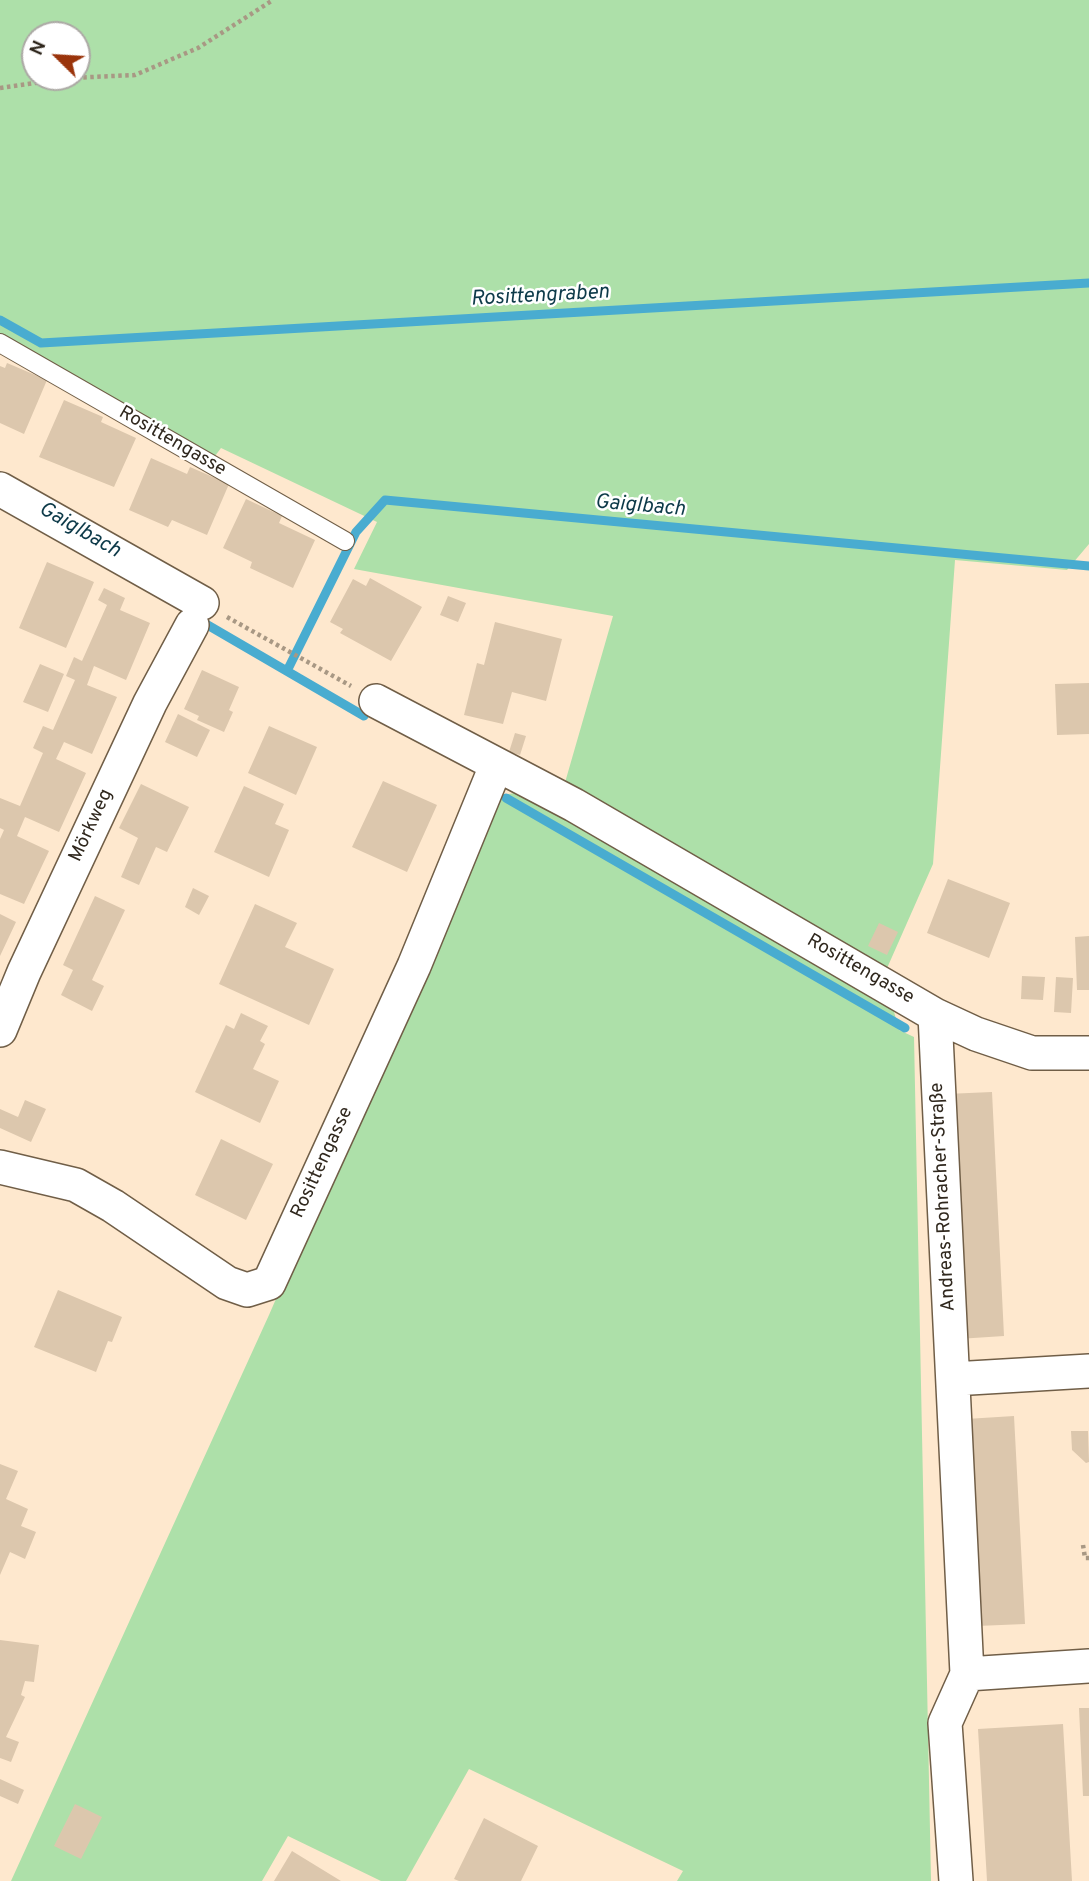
<!DOCTYPE html>
<html>
<head>
<meta charset="utf-8">
<style>
	body { margin:0 }
	#map { position:relative; width:1089px; height:1881px; overflow:hidden; background:#fee8ce; font-family:Overpass,sans-serif }
	canvas { display:block }
	.north { position:absolute; left:21px; top:21px; width:70px; height:70px; box-sizing:border-box; background:#fff; border:2px solid #aca9a5; border-radius:50%; rotate:294deg; font-size:19px; font-weight:700; line-height:28px; text-align:center; color:#30281e }
	.north::after { content:''; display:block; margin:auto; width:24px; height:32px; background:#9a340b; clip-path:polygon(50% 0,100% 100%,50% 72%,0 100%) }
</style>
</head>
<body>
<div id="map">
<canvas width="1089" height="1881"></canvas>
<div class="north">N</div>
</div>
<script>
const c = document.querySelector('canvas').getContext('2d');
c.lineJoin = 'round';
function paint(path, color) {
  c.fillStyle = color;
  c.fill(path, 'evenodd');
}
function shape(rows) {
  const path = new Path2D();
  for (const r of rows) {
    path.moveTo(r[0], r[1]);
    for (let i = 2; i < r.length; i += 2) path.lineTo(r[i], r[i + 1]);
  }
  return path;
}
function trace(path, color, width, dash) {
  c.strokeStyle = color;
  c.lineWidth = width;
  c.lineCap = dash ? 'butt' : 'round';
  c.setLineDash(dash || []);
  c.stroke(path);
}
function write(font, color, halo, rows, align = 'center') {
  c.font = font + ' Overpass,sans-serif';
  c.lineWidth = 5;
  c.setLineDash([]);
  c.textBaseline = 'middle';
  c.strokeStyle = halo;
  c.fillStyle = color;
  for (const [text, x, y, turn = 0] of rows) {
    c.save();
    c.translate(x, y);
    c.rotate((+turn || 0) * Math.PI / 180);
    c.textAlign = isNaN(turn) ? turn : align;
    if (halo) c.strokeText(text, 0, 0);
    c.fillText(text, 0, 0);
    c.restore();
  }
}
paint(shape([
	[0,0,1089,0,1089,544,1067,570,955,560,933,864,884,975,899,1030,914,1037,931,1881,677,1881,683,1871,469,1769,406,1881,381,1881,288,1836,262,1881,11,1881,269,1315,494,796,564,786,613,616,354,569,377,522,221,448,215,456,0,333],
	[35,35,77,35,77,77,35,77]
]), '#ade0a9');
trace(shape([
	[0,320,41,343,1089,283],
	[199,620,364,716],
	[287,671,356,532,385,500,1089,566],
	[506,798,905,1028]
]), '#49acd0', 9);
paint(shape([
	[7,363,47,380,24,434,0,423,0,366,5,368],
	[64,400,103,417,101,422,136,438,114,487,39,457],
	[151,458,187,474,190,467,229,484,207,535,172,520,168,527,129,510],
	[246,499,282,516,279,523,315,540,293,588,250,568,252,562,223,548],
	[47,562,94,582,66,648,19,628],
	[370,578,422,607,391,661,340,633,343,629,330,622,353,579,366,586],
	[104,588,125,598,120,610,150,623,126,680,94,666,87,685,117,697,92,754,64,742,56,759,86,773,59,832,25,817,17,836,49,851,24,904,0,894,0,839,4,830,0,828,0,798,20,806,43,753,33,748,43,726,53,730,75,680,66,676,74,657,82,661,107,605,98,600],
	[448,596,466,603,458,622,440,615],
	[495,622,562,639,546,701,512,692,503,724,464,715,477,663,484,665],
	[40,664,64,674,48,712,23,702],
	[202,670,239,687,229,710,233,712,224,732,197,720,199,716,184,709],
	[1089,683,1089,734,1057,735,1055,684],
	[178,714,210,730,197,757,165,742],
	[269,726,317,747,296,795,248,773],
	[515,733,526,736,520,755,509,752],
	[383,781,437,805,407,872,352,847],
	[141,784,189,807,167,852,156,847,139,885,121,877,138,838,119,828],
	[244,786,284,804,275,824,289,830,269,877,214,852],
	[948,879,1010,903,989,958,927,933],
	[193,888,209,896,199,915,185,907],
	[95,896,125,910,92,980,104,986,92,1011,61,995,73,970,63,965],
	[255,904,297,923,285,947,334,969,309,1025,219,984],
	[0,914,16,922,0,956],
	[879,923,898,932,887,955,868,946],
	[1089,936,1089,990,1077,990,1075,937],
	[1022,976,1045,977,1043,1000,1021,999],
	[1056,977,1073,978,1071,1013,1054,1012],
	[241,1013,268,1026,260,1041,265,1044,253,1069,279,1081,260,1123,195,1092,226,1025,234,1029],
	[992,1092,1004,1336,958,1339,946,1094],
	[25,1100,46,1109,31,1142,0,1128,0,1109,18,1117],
	[221,1139,273,1164,246,1220,195,1195],
	[58,1290,122,1317,112,1342,108,1341,96,1372,34,1347],
	[1014,1416,1025,1624,977,1626,966,1419],
	[1071,1431,1088,1431,1089,1462,1086,1463,1072,1450],
	[0,1464,18,1471,6,1499,28,1509,21,1526,36,1532,25,1559,10,1552,0,1575],
	[0,1640,39,1645,34,1682,25,1681,21,1695,25,1697,6,1737,19,1742,11,1762,0,1758],
	[1079,1708,1089,1708,1089,1796,1083,1796],
	[1063,1724,1072,1881,987,1881,978,1729],
	[0,1779,24,1790,18,1804,0,1796],
	[75,1804,102,1817,81,1859,54,1846],
	[484,1818,538,1846,521,1881,459,1881,454,1879],
	[292,1851,341,1881,274,1881]
]), '#dcc7ad');
const lane = shape([
	[0,343,345,541]
]);
const street = shape([
	[0,489,202,603],
	[376,701,574,805,935,1015,976,1034,1032,1053,1089,1053],
	[935,1015,967,1674],
	[0,1030,24,972,150,703,192,625],
	[0,1167,76,1185,113,1206,227,1283,247,1290,269,1283,414,966,496,766],
	[953,1379,1089,1371],
	[956,1881,945,1723,967,1674,1089,1666]
]);
trace(lane, '#705e47', 20);
trace(street, '#705e47', 36);
trace(shape([
	[0,88,70,78,135,75,198,48,273,0],
	[227,617,351,686],
	[1083,1545,1085,1558,1089,1558]
]), '#a89884', 4.5, [3.5, 3.5]);
trace(lane, '#fff', 18);
trace(street, '#fff', 33);
write('19px', '#30281e', '#fff', [
	["Rosittengasse",172,442,30],
	["Mörkweg",92,826,-65],
	["Rosittengasse",860,970,30],
	["Rosittengasse",323,1163,-65],
	["Andreas-Rohracher-Straße",944,1197,-93]
]);
write('italic 21px', '#0d3a49', '#fff', [
	["Rosittengraben",540,297,-3],
	["Gaiglbach",640,507,5],
	["Gaiglbach",79,531,30]
]);
</script>
</body>
</html>
